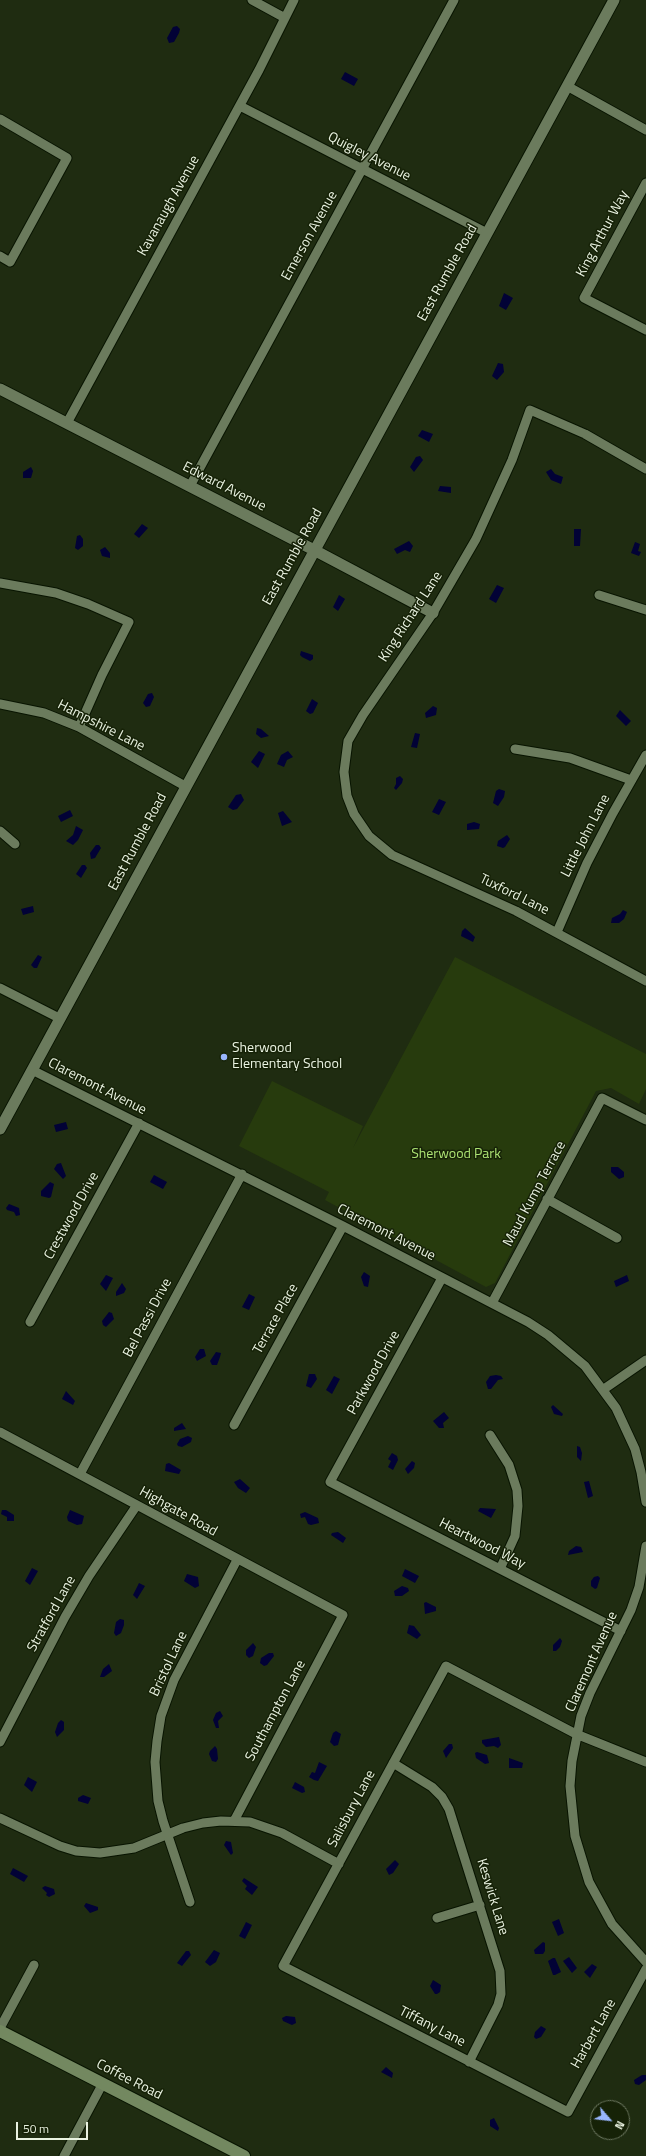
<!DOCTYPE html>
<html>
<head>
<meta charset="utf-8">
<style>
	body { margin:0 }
	#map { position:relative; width:646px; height:2156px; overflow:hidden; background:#1f2c11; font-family:"Titillium Web",sans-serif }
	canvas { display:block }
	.north { position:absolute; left:590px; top:2100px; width:40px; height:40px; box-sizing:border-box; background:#162207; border:1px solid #6a755e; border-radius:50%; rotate:118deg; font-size:11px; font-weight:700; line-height:16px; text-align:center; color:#e9f2e1 }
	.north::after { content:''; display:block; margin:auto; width:14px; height:18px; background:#98b5fd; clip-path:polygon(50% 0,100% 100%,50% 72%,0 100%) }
	.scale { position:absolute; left:16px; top:2122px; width:72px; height:18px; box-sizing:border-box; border:2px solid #e9f2e1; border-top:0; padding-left:5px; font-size:12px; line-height:14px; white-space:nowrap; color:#e9f2e1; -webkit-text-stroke:3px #162207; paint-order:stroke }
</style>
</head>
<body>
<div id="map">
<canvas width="646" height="2156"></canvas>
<div class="north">N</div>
<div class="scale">50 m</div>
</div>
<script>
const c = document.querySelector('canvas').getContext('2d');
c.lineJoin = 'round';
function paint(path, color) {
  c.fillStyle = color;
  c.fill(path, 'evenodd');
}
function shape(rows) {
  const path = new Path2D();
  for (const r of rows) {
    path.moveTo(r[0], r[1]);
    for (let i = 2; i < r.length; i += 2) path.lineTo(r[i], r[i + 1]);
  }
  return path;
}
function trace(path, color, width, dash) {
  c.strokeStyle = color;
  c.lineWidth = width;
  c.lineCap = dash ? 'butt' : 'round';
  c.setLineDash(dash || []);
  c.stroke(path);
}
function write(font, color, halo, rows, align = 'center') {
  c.font = font + ' "Titillium Web",sans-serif';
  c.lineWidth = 3;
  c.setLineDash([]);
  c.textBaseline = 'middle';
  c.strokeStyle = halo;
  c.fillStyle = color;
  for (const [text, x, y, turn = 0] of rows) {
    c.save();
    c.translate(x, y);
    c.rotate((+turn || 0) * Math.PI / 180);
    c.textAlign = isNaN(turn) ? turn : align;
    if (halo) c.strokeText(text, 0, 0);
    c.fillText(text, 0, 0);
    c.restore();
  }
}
paint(shape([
	[455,957,646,1054,646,1089,639,1104,611,1088,596,1091,495,1283,486,1287,325,1200,329,1192,239,1146,272,1081,363,1126,353,1148]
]), '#273b0d');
paint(shape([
	[177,26,180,29,179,33,174,42,169,43,167,38,173,27],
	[345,72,358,79,354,86,341,79],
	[504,293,513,298,506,310,499,306],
	[498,363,503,364,504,372,497,380,492,376],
	[422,430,433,434,429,442,418,436],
	[416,457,420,456,423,460,414,472,410,467],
	[31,467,33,471,31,478,23,478,23,472],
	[551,469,555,474,563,477,561,484,551,480,546,472],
	[440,486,451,487,451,493,438,491],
	[142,524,148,528,139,538,134,534],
	[574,529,581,529,580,546,574,546],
	[80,535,83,539,83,546,78,550,75,548,77,536],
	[409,541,413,546,410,552,405,550,397,554,394,549],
	[635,542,640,544,638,551,641,552,639,556,631,553],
	[105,547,110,553,110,558,102,556,100,550],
	[497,585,504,588,496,603,489,599],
	[339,595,345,599,338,611,333,607],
	[301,651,313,655,313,659,310,661,302,657,300,655],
	[152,693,154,697,150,706,146,707,143,703,148,694],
	[312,699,318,703,313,713,310,714,306,711],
	[433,706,437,708,436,715,426,718,425,713],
	[620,710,631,721,626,726,616,716],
	[257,728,261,729,269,736,261,738,256,734],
	[415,733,420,734,417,748,411,747],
	[259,751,265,754,258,768,251,762],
	[288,751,293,757,287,760,284,767,277,764,281,755],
	[400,776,403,779,402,783,396,790,394,788,396,784,396,778],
	[499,789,505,791,504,797,498,806,493,803,496,791],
	[241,794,244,800,237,809,233,810,228,807,236,795],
	[439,799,446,802,439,815,432,812],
	[70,810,73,816,61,822,58,816],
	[283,811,292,822,282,826,278,813],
	[474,822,480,824,479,829,467,830,467,824],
	[76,826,83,830,78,840,73,845,66,841,73,835],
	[507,835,510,839,505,847,503,848,497,846,498,841],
	[96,845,99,845,101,848,95,858,91,859,90,853],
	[82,865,85,865,87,868,81,878,76,874],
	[33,906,34,912,23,915,21,909],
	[623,910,627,912,624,919,619,923,611,923,612,918,620,914],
	[465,928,475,937,473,942,461,936,462,931],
	[38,955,42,957,37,968,34,968,31,965],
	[66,1122,68,1129,56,1132,54,1125],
	[61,1163,66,1176,63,1179,54,1169,57,1164],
	[611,1167,618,1167,624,1172,624,1177,619,1179,611,1172],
	[154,1175,167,1182,163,1189,150,1182],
	[50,1182,54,1184,51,1197,49,1198,41,1196,41,1191],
	[9,1204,19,1208,20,1215,16,1216,14,1212,7,1210,6,1208],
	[364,1272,370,1276,368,1287,364,1286,361,1277],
	[106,1275,113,1278,106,1291,100,1284],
	[627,1275,629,1281,616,1287,614,1281],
	[122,1283,126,1289,124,1293,116,1296,116,1292],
	[249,1294,255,1297,249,1310,242,1307],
	[109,1312,112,1313,114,1319,106,1327,103,1325,102,1321],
	[200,1349,204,1349,206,1356,197,1361,195,1357],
	[216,1352,221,1353,220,1357,217,1365,212,1365,210,1361],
	[309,1374,315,1374,317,1379,311,1388,306,1386],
	[496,1375,501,1376,503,1379,498,1380,491,1389,488,1389,486,1382,490,1376],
	[334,1376,340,1379,332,1394,326,1390],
	[66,1391,75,1401,73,1405,62,1399],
	[553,1405,563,1414,562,1416,554,1414,551,1407],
	[444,1412,449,1418,443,1423,444,1428,439,1428,433,1421],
	[182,1423,186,1429,174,1431,174,1428],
	[188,1436,192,1438,191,1442,182,1447,178,1446,177,1444,180,1439],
	[577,1446,580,1447,582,1453,581,1461,577,1457],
	[392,1453,397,1456,398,1460,393,1470,388,1467,391,1461,388,1459],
	[412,1461,415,1463,414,1468,408,1474,405,1469],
	[169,1463,181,1470,179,1474,165,1471,166,1464],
	[240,1479,250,1488,246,1493,238,1488,234,1482],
	[589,1481,593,1496,588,1498,584,1482],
	[480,1508,496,1509,491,1518,478,1511],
	[2,1510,6,1510,14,1515,14,1521,7,1521,7,1517,1,1514],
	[70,1510,84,1516,82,1524,77,1525,68,1521,67,1517],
	[305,1512,318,1518,319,1523,311,1525,308,1524,305,1517,301,1518,300,1514],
	[338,1532,346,1538,343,1543,331,1535,332,1533],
	[576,1546,581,1547,583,1552,568,1555,569,1551],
	[32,1568,38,1571,30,1585,25,1581],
	[405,1569,419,1576,415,1583,402,1576],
	[187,1574,198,1577,199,1586,195,1588,184,1581],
	[598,1576,600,1578,597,1588,595,1589,591,1586,591,1581,594,1577],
	[139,1583,145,1586,137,1599,133,1595],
	[402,1586,408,1588,409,1591,402,1596,395,1596,394,1591],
	[426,1602,436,1607,436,1611,425,1614,424,1603],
	[120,1619,124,1620,124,1625,121,1633,116,1636,114,1633,116,1622],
	[409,1625,414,1626,421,1635,417,1639,407,1633],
	[560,1638,562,1641,560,1647,556,1651,553,1651,553,1645],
	[253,1643,256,1647,253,1656,249,1658,246,1655,246,1650],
	[269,1653,273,1653,274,1656,267,1665,264,1666,260,1663,261,1658],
	[109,1664,112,1671,104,1677,100,1677,103,1669],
	[220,1711,223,1716,218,1721,219,1728,216,1728,213,1720,216,1713],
	[61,1720,64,1722,64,1730,57,1737,55,1732,58,1723],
	[336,1731,341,1734,338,1745,334,1746,330,1742,333,1733],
	[499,1737,501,1745,498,1748,494,1746,486,1747,482,1743,482,1740],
	[449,1744,452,1744,453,1748,446,1758,443,1751],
	[215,1746,217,1749,218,1759,216,1762,212,1761,209,1754,210,1751],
	[477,1752,487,1755,489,1763,485,1764,476,1758,475,1753],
	[509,1758,523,1763,522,1768,509,1768],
	[319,1762,327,1766,318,1781,314,1780,309,1777,312,1772,315,1773],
	[28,1777,37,1782,32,1792,24,1785],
	[295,1782,304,1787,305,1792,302,1793,292,1788],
	[83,1795,91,1798,88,1804,78,1801,78,1798],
	[226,1841,231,1842,233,1853,231,1855,224,1845],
	[395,1860,399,1864,393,1873,389,1875,386,1869],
	[13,1868,28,1876,24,1882,10,1874],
	[244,1878,258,1887,252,1895,245,1889,247,1886,242,1881],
	[45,1886,54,1889,55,1894,49,1897,46,1895,47,1893,42,1888],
	[86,1903,98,1907,98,1910,90,1913,84,1906],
	[559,1919,564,1933,558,1936,552,1922],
	[246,1922,252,1925,245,1939,239,1936],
	[543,1942,545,1943,545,1951,543,1954,535,1954,534,1950],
	[214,1950,220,1953,216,1962,210,1966,205,1962],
	[186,1951,189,1951,191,1955,182,1966,177,1963],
	[569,1957,577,1968,572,1973,563,1961],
	[553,1958,555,1958,561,1972,555,1975,553,1975,548,1961],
	[592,1964,597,1967,590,1978,584,1972],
	[433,1980,441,1985,440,1992,437,1994,435,1994,430,1986],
	[286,2016,295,2017,296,2023,292,2025,283,2021,282,2018],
	[541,2026,546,2029,541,2037,536,2039,534,2037,535,2032],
	[386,2067,393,2073,392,2078,381,2072],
	[642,2075,646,2075,646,2080,639,2085,635,2084,634,2080],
	[494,2118,499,2128,498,2131,490,2126,490,2120]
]), '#020236');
const minor = shape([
	[252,0,285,18],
	[567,86,646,130],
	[240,106,487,233],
	[0,119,67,158,10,262,0,256],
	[646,183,584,298,646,330],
	[67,423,259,70,294,0],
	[646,469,585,434,530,410,512,460,476,539,433,613,363,715,348,741,344,772,347,796,354,814,369,836,392,855,516,911,646,981],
	[190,486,454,0],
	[0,583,56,593,88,604,129,622,102,675,79,727],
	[599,595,646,610],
	[0,704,44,713,79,727,185,786],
	[515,749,570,758,631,780],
	[0,831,15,844],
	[557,932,587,863,613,813,646,755],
	[0,988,59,1018],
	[32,1070,343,1226,528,1322,548,1335,585,1366,616,1408,635,1449,641,1472,646,1502],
	[547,1199,617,1238],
	[442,1278,330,1482,621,1631],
	[492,1303,602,1098,646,1120],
	[30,1322,139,1123],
	[604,1389,646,1360],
	[234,1425,343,1226],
	[0,1432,343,1615,234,1821],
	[490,1435,509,1465,517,1490,518,1506,515,1536,500,1569],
	[80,1474,242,1174],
	[646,1546,639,1587,631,1610,590,1693,581,1716,572,1761,570,1786,575,1836,589,1882,612,1924,646,1962],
	[0,1742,65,1617,89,1576,137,1505],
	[646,1762,576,1734,446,1666,283,1966,568,2112,646,1969],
	[393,1763,432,1787,442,1797,449,1809,500,1971,501,1994,498,2005,469,2062],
	[0,1818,60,1846,76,1851,100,1853,134,1848,183,1828,203,1823,221,1821,250,1822,282,1833,339,1864],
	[190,1902,163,1821,158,1801,155,1762,157,1741,161,1716,174,1680,237,1560],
	[437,1918,480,1905],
	[0,2028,34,1965],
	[64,2156,103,2083]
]);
const tertiary = shape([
	[0,389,314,550,433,613],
	[0,1129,614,0]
]);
const secondary = shape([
	[0,2031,244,2156]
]);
trace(minor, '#081400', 11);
trace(tertiary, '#081400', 13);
trace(secondary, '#081400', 14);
trace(minor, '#6b7b5d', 9);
trace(tertiary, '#6b7b5d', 11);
trace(secondary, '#738860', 12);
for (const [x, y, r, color] of [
	[224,1057,4,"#98b5fd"]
]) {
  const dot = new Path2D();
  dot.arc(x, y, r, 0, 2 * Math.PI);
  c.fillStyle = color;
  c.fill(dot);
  trace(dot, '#162207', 1.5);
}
write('14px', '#e9f2e1', '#162207', [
	["Quigley Avenue",369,157,27],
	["Kavanaugh Avenue",169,206,-61],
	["King Arthur Way",603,234,-62],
	["Emerson Avenue",310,236,-61],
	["East Rumble Road",448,273,-61],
	["Edward Avenue",224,487,27],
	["East Rumble Road",293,557,-61],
	["King Richard Lane",411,617,-57],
	["Hampshire Lane",101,726,27],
	["Little John Lane",586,836,-63],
	["East Rumble Road",138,842,-62],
	["Tuxford Lane",514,895,26],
	["Claremont Avenue",97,1087,27],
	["Maud Kump Terrace",535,1194,-62],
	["Crestwood Drive",72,1216,-61],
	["Claremont Avenue",386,1233,27],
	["Bel Passi Drive",148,1318,-62],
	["Terrace Place",276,1319,-61],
	["Parkwood Drive",374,1373,-61],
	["Highgate Road",178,1512,29],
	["Heartwood Way",482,1544,27],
	["Stratford Lane",52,1614,-61],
	["Claremont Avenue",592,1662,-66],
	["Bristol Lane",169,1664,-65],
	["Southampton Lane",276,1711,-62],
	["Salisbury Lane",352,1809,-62],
	["Keswick Lane",492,1897,73],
	["Tiffany Lane",432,2027,27],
	["Harbert Lane",594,2034,-61],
	["Coffee Road",129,2080,27]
]);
write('14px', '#e9f2e1', '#162207', [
	["Sherwood",232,1049],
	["Elementary School",232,1065]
], 'left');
write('14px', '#ace272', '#162207', [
	["Sherwood Park",456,1155]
]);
</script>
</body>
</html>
